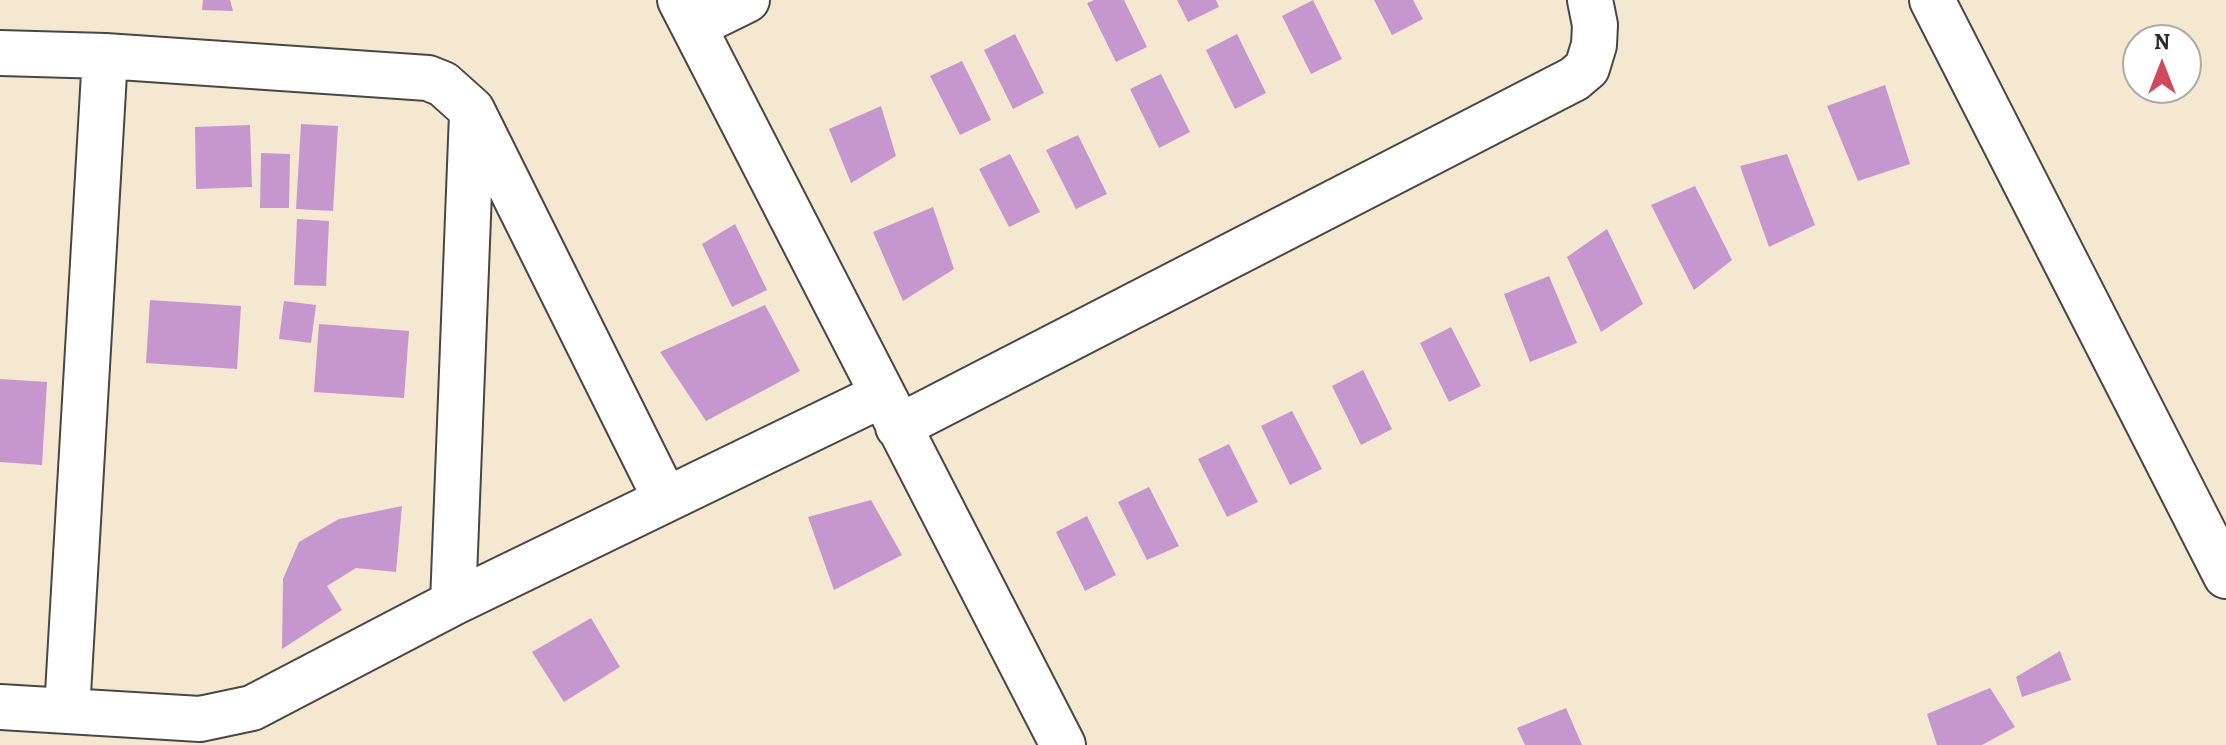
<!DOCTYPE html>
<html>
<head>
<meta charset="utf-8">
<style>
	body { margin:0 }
	#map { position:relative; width:2226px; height:745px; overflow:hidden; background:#f4e8d1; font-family:Alegreya,serif }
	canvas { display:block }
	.north { position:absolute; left:2122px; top:24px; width:80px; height:80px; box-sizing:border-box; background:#fff; border:2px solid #aaa; border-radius:50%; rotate:0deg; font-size:22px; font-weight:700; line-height:32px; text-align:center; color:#2b2b2b }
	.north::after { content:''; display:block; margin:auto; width:28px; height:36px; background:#d1495b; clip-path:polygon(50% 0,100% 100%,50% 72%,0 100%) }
</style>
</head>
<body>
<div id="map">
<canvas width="2226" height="745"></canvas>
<div class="north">N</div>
</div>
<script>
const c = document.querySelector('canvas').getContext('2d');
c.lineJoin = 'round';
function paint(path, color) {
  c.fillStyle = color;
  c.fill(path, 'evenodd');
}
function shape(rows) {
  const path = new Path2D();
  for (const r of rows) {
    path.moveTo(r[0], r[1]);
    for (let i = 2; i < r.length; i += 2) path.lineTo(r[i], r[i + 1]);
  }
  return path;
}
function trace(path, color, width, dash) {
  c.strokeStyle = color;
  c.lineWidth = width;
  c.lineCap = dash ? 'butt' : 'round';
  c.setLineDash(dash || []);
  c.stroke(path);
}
paint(shape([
	[203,0,230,0,233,11,202,10],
	[1094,0,1124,0,1147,47,1116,62,1087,3],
	[1177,0,1216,0,1219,7,1188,22],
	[1313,0,1342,59,1311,74,1282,16],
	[1374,0,1413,0,1423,19,1392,35],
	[1015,34,1044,93,1013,109,984,50],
	[1237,34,1266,93,1235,109,1206,50],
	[962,61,991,120,960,135,930,76],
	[1161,74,1190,132,1159,148,1130,89],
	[1885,85,1910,164,1858,181,1827,106],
	[881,106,896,156,851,183,829,129],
	[301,124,338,126,333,211,296,209],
	[250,125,252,187,196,189,195,127],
	[1078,135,1107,194,1076,209,1046,150],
	[261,153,290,154,289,208,260,208],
	[1010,154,1040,212,1009,227,979,169],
	[1787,154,1815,225,1769,247,1740,166],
	[1695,186,1732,260,1694,290,1651,205],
	[933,207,954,269,903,301,873,232],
	[297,219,329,221,326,286,294,285],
	[735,224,767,290,732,307,702,244],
	[1607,229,1643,304,1601,332,1567,257],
	[1549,276,1577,343,1530,362,1504,294],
	[150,300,241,306,237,369,146,363],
	[284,301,316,305,311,343,279,339],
	[765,305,800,371,706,421,660,352],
	[319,324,409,331,404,398,314,392],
	[1451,327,1481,386,1449,402,1420,343],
	[1363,370,1392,429,1361,445,1332,386],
	[0,379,47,382,42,465,0,462],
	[1292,411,1322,469,1290,485,1261,426],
	[1229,444,1258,502,1227,517,1198,459],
	[1149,487,1179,546,1147,560,1118,502],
	[871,500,902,555,834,590,808,517],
	[402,506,396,572,356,568,327,586,342,610,282,649,283,579,299,542,339,519],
	[1087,516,1116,575,1085,591,1056,532],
	[591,618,620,667,564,702,532,652],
	[2060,651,2071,680,2022,697,2016,677],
	[1990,688,2015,727,1982,745,1937,745,1927,714],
	[1566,708,1582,745,1525,745,1517,728]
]), '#c696cf');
const minor = shape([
	[680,0,1063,745],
	[1932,0,2226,576],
	[694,26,747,0],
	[0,53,105,56,428,78,443,84,472,110,665,498],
	[898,427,1574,79,1587,68,1594,45,1595,25,1590,0],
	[453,603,472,114],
	[0,707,200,719,252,708,453,603,882,395],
	[67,711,105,56]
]);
trace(minor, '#494744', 48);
trace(minor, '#fff', 44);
</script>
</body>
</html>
